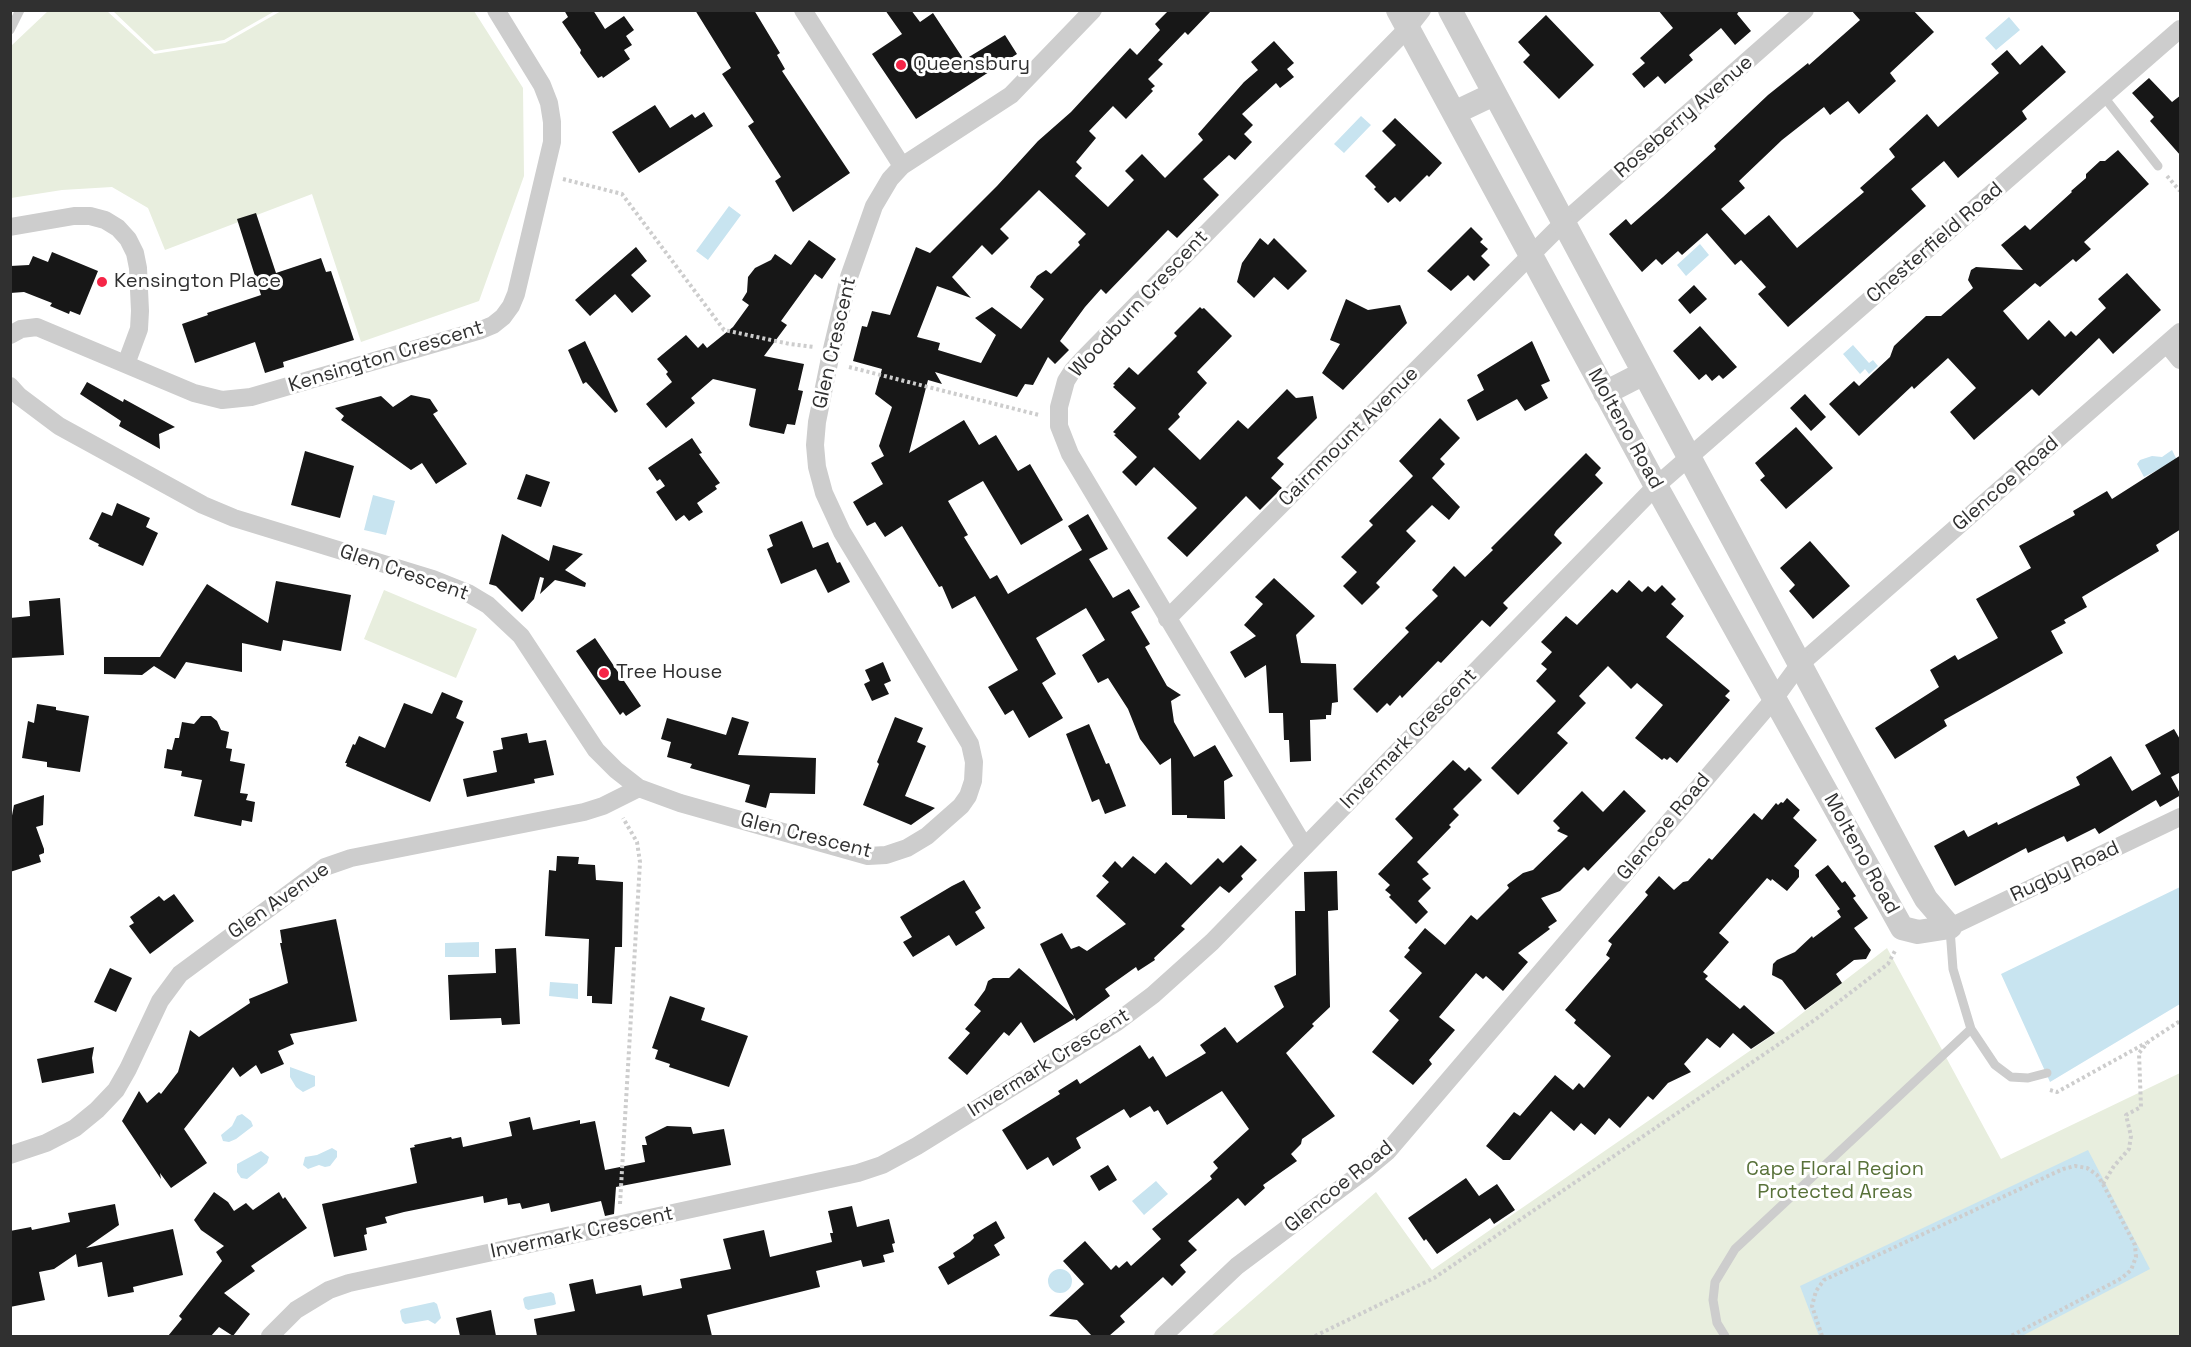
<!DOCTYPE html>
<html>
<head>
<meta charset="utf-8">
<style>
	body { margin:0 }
	#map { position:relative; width:2191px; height:1347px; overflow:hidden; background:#fff; font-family:"Space Grotesk",sans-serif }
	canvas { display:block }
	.frame { position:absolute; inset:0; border:12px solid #303030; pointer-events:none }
</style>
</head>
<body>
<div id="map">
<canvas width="2191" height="1347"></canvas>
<div class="frame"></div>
</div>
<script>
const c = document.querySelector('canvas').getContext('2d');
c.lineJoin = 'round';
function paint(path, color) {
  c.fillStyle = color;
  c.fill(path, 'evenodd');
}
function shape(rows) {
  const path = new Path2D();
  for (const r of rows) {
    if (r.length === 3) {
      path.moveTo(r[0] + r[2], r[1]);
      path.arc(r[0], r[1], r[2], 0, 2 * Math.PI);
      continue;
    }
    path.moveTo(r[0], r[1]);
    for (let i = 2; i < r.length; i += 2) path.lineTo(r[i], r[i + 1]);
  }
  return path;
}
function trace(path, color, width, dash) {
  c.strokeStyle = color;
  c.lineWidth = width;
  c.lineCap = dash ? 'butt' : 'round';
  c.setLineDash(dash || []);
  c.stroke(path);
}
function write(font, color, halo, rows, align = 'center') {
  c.font = font + ' "Space Grotesk",sans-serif';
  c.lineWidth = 6;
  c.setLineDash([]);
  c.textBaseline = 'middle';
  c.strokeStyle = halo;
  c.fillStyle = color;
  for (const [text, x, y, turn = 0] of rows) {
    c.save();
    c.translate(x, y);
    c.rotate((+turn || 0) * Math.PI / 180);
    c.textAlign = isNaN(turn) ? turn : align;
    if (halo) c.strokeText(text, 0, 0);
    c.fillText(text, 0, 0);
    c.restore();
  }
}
paint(shape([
	[48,11,107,11,154,54,225,43,281,11,474,11,523,88,524,176,479,301,361,342,312,194,165,250,148,208,112,187,62,190,11,198,11,46],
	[113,11,275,11,224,40,155,51],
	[384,590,477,629,456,678,364,639],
	[1887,948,2001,1159,2180,1073,2180,1336,1211,1336,1376,1192,1432,1270,1783,1028]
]), '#e8eede');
paint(shape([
	[2009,17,2020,30,1996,50,1985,38],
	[1361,116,1371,125,1344,153,1334,144],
	[729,206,741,215,708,260,696,251],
	[1700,244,1709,255,1686,276,1677,265],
	[1853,345,1869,363,1873,360,1878,366,1869,374,1865,369,1860,374,1843,354],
	[2172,450,2177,460,2144,477,2137,464,2140,460,2152,456,2162,457],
	[373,495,395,501,386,535,364,530],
	[2180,887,2180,1004,2050,1082,2001,974],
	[479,942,479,957,445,957,445,943],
	[550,982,578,984,578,999,549,996],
	[290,1067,315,1076,315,1086,303,1092,296,1087,290,1077],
	[242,1114,251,1121,253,1126,236,1139,229,1142,223,1141,221,1135,232,1126,237,1116],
	[332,1148,337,1151,337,1157,330,1166,325,1167,319,1165,308,1169,303,1165,305,1157,317,1155],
	[2088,1150,2150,1269,2022,1336,1819,1336,1800,1286],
	[261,1151,269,1157,267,1163,247,1179,241,1178,237,1172,237,1164],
	[1156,1181,1168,1194,1144,1215,1132,1201],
	[1060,1281,12],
	[551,1292,554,1294,556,1304,554,1305,528,1310,525,1308,523,1299,525,1297],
	[434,1302,437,1304,441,1318,435,1324,428,1320,405,1324,402,1321,400,1311,402,1309]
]), '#c8e4f0');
paint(shape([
	[564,10,593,10,605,29,624,16,634,30,626,36,632,45,624,50,630,59,603,78,602,76,598,78,580,53,581,50,562,22,568,17],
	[695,10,754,10,780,53,777,55,785,69,782,71,850,173,793,212,775,181,781,177,748,126,754,122,722,74,731,68],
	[885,10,911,10,920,22,933,13,964,60,1005,35,1017,54,916,119,872,54,902,34],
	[1169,10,1212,10,1188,35,1185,32,1158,60,1163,64,1148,79,1155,86,1151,89,1153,91,1126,119,1113,106,1089,131,1096,138,1076,162,1082,168,1075,176,1108,207,1134,180,1125,171,1142,154,1165,178,1203,140,1198,134,1244,82,1258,70,1251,62,1274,41,1294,63,1287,69,1294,77,1280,88,1276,83,1242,114,1253,125,1244,134,1252,142,1235,160,1229,155,1203,179,1219,195,1177,238,1168,230,1106,294,1101,289,1085,307,1060,341,1069,350,1055,364,1048,357,1033,385,1025,384,1017,397,935,372,942,384,928,380,909,453,964,420,979,445,996,435,1018,471,1030,464,1063,520,1021,545,983,481,948,501,968,535,964,537,990,579,997,575,1008,594,1082,550,1068,526,1088,514,1108,549,1089,559,1113,598,1129,589,1140,607,1131,612,1150,644,1145,647,1167,686,1181,695,1171,701,1174,722,1194,757,1215,745,1233,776,1224,781,1225,819,1187,818,1187,815,1172,815,1171,758,1160,765,1140,739,1128,709,1108,678,1098,683,1082,655,1105,640,1086,608,1036,638,1056,674,1042,683,1063,718,1029,738,1013,710,1005,715,988,687,1018,670,975,596,952,609,942,586,939,587,902,526,885,537,875,522,867,526,853,502,883,484,871,463,884,456,879,446,892,407,875,394,882,369,853,361,862,326,867,327,872,311,890,315,916,247,930,253,997,186,1038,141,1071,112,1130,48,1137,55,1160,30,1155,24],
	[1039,190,1086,234,1078,242,1080,245,1051,274,1046,270,1037,276,1030,287,1044,299,1021,329,992,307,975,318,996,335,981,363,938,350,940,343,917,337,937,286,971,298,952,277,982,245,992,255,1009,238,1000,229],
	[1658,10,1740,10,1737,14,1751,31,1735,45,1721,28,1689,55,1693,60,1665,84,1658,76,1644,88,1632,74,1645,63,1640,58,1673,28],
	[1851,10,1913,10,1934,32,1890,73,1896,81,1859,114,1848,101,1830,115,1824,107,1782,140,1739,181,1745,188,1721,209,1745,235,1769,215,1797,248,1864,192,1860,188,1895,157,1889,149,1927,114,1938,127,1999,73,1991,64,2007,50,2020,65,2042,45,2066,72,2022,111,2027,119,1958,178,1944,161,1911,189,1926,206,1788,327,1758,294,1766,287,1741,260,1735,265,1707,233,1682,255,1678,251,1662,265,1656,259,1642,272,1609,234,1626,219,1631,225,1663,197,1716,149,1714,146,1768,95,1808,63,1809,65,1860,20],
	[1546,15,1594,65,1559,99,1523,62,1530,55,1518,42],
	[2149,78,2172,102,2181,95,2181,156,2150,121,2154,117,2132,93],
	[655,105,670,128,692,114,695,118,704,112,713,126,639,173,612,132],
	[1395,118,1442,163,1429,177,1427,175,1400,202,1395,197,1388,203,1374,189,1376,187,1365,176,1396,145,1382,131],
	[2118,150,2149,184,2084,242,2091,249,2076,262,2073,259,2040,287,2035,283,2003,311,2028,340,2049,320,2065,337,2071,331,2076,336,2106,308,2098,299,2127,273,2161,310,2113,354,2099,338,2039,396,2032,389,1974,440,1950,412,1976,388,1948,358,1914,389,1912,386,1859,436,1829,404,1854,381,1859,386,1890,357,1894,346,1926,316,1941,316,1973,288,1968,280,1971,270,1976,267,2023,270,2001,245,2025,225,2030,230,2072,192,2071,191,2086,178,2086,174,2100,161,2105,161],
	[256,213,276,273,321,258,326,272,331,271,354,340,283,362,284,367,265,373,255,342,195,363,182,324,208,315,207,313,261,295,237,219],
	[1471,227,1483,239,1480,242,1488,249,1481,256,1490,265,1474,281,1468,275,1451,291,1427,271],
	[1260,238,1268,245,1274,238,1307,271,1288,290,1274,277,1254,298,1237,282,1242,263],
	[809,240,836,259,822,279,815,274,781,321,787,325,764,356,804,364,798,390,803,391,795,425,787,424,784,434,751,427,749,425,756,389,713,379,691,398,695,403,666,428,646,404,672,382,666,374,668,372,657,359,686,335,698,348,703,343,707,348,733,327,749,305,742,300,747,292,748,277,755,268,771,260,775,254,791,265],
	[636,247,647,261,631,275,651,296,632,313,615,294,590,316,575,300],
	[52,252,98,271,80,315,70,311,69,314,50,306,52,303,24,292,10,293,10,266,29,265,33,256,48,262],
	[1694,285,1707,299,1690,314,1678,300],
	[1346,299,1368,310,1400,305,1407,323,1343,390,1322,373,1340,344,1330,340],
	[1200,307,1202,309,1204,308,1232,336,1197,372,1207,383,1178,414,1180,417,1168,429,1200,460,1238,420,1248,429,1287,389,1296,398,1313,396,1317,418,1277,458,1284,464,1271,478,1282,488,1260,510,1246,496,1187,557,1167,538,1197,508,1154,467,1136,486,1122,472,1137,457,1114,435,1116,434,1113,432,1136,408,1113,387,1115,385,1113,384,1129,367,1138,375,1177,336,1174,333],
	[1700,326,1737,367,1723,379,1719,375,1712,381,1706,374,1699,380,1673,351],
	[585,341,618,411,615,413,586,382,583,384,568,350],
	[1532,341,1550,381,1541,385,1548,398,1525,411,1517,399,1477,421,1467,400,1484,390,1477,375],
	[87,382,123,402,124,399,175,427,159,434,160,449,119,426,121,421,80,394],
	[1805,394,1826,417,1811,431,1790,408],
	[411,395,430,399,438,411,433,414,467,464,436,484,422,463,411,470,341,420,344,416,335,408,381,396,393,407],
	[1440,418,1460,438,1440,459,1445,464,1432,478,1460,507,1449,520,1432,505,1406,531,1416,541,1376,583,1380,587,1362,605,1343,586,1357,572,1341,557,1373,525,1369,521,1413,476,1399,461],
	[1796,427,1833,468,1786,509,1760,480,1765,476,1755,463],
	[692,438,702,453,699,454,720,483,715,486,717,489,697,503,703,512,689,521,684,515,676,521,656,492,665,486,660,479,657,481,648,468],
	[305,451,354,466,340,518,291,505],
	[1586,453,1601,468,1595,475,1603,483,1556,531,1554,535,1562,543,1503,603,1508,608,1490,627,1482,620,1441,663,1438,661,1402,698,1400,695,1390,706,1387,703,1377,713,1353,689,1409,632,1405,628,1438,596,1432,590,1454,566,1465,577,1493,550,1491,548],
	[2181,455,2181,529,2156,545,2159,551,2082,597,2087,607,2064,620,2066,623,2051,631,2063,653,1944,720,1947,726,1895,759,1875,728,1939,687,1930,670,1955,655,1958,660,1998,638,1976,599,2031,568,2019,546,2075,515,2073,511,2107,491,2112,499],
	[526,474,550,482,541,507,517,499],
	[117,503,150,518,146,527,158,533,143,566,98,546,99,544,89,539,102,512,112,516],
	[802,521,813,548,828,542,837,563,840,562,850,582,828,593,816,569,781,584,767,549,773,546,769,535],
	[502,534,549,561,553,545,583,554,565,570,586,583,585,587,555,580,540,594,544,578,540,577,534,599,522,612,496,586,489,584],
	[1810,541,1850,586,1813,619,1789,591,1795,585,1780,568],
	[1274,578,1315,616,1296,635,1301,663,1336,664,1338,702,1332,703,1331,715,1326,715,1326,719,1310,720,1311,761,1290,762,1289,740,1284,740,1283,713,1269,713,1266,665,1245,678,1230,652,1256,636,1244,625,1263,604,1255,597],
	[1629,580,1642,592,1648,586,1655,592,1662,585,1676,599,1671,604,1684,616,1666,637,1730,691,1725,696,1730,700,1677,763,1670,757,1667,760,1664,758,1662,760,1635,738,1663,705,1637,683,1631,689,1608,666,1579,696,1586,703,1557,733,1568,743,1518,795,1491,768,1556,701,1536,681,1547,669,1541,664,1552,652,1541,642,1566,616,1577,625,1612,589,1617,593],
	[276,581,351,595,341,651,283,640,281,651,242,643,242,672,186,662,175,679,154,666,142,675,104,674,104,657,160,657,207,584,268,623],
	[60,598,64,655,10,658,10,618,30,616,29,601],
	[595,638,641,706,626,716,623,712,620,715,576,651],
	[883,662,891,681,884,684,889,694,872,701,864,684,870,681,865,670],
	[442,692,463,701,456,718,464,722,430,802,346,766,347,763,345,763,353,744,355,745,359,736,385,748,404,703,432,714],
	[37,704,56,707,56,710,89,716,80,772,47,767,47,762,22,758,28,721,34,723],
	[201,716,211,716,217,721,221,730,229,732,226,748,232,749,230,761,245,764,240,793,248,794,246,800,255,802,252,822,242,820,241,826,194,816,202,780,181,776,182,771,164,768,167,749,172,750,175,738,179,738,182,722,194,724],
	[732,717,749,722,738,755,816,758,815,794,770,793,766,808,745,802,750,785,690,768,692,764,667,757,671,742,661,739,667,718,726,735],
	[895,717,923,728,917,742,926,746,905,796,935,808,911,825,863,805,879,764,877,762],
	[1089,724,1106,764,1109,763,1126,806,1105,814,1099,799,1092,802,1066,734],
	[2174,729,2181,741,2181,772,2171,777,2181,795,2160,807,2156,800,2099,834,2095,828,2067,842,2064,836,2028,853,2026,848,1955,886,1934,846,1964,830,1968,837,1997,822,1998,825,2080,785,2076,777,2111,756,2132,791,2161,774,2145,745],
	[527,733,529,743,546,740,554,775,534,779,535,783,467,797,463,779,497,772,493,751,503,749,501,738],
	[1453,760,1465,771,1469,767,1482,780,1453,809,1459,815,1449,825,1451,827,1417,862,1429,874,1422,879,1431,888,1418,901,1428,912,1416,924,1389,897,1391,895,1385,890,1390,885,1378,874,1413,838,1395,819],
	[1624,790,1646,811,1588,871,1584,867,1560,891,1541,898,1557,921,1548,927,1550,929,1518,953,1528,962,1503,991,1486,976,1483,979,1476,973,1439,1017,1455,1030,1429,1060,1432,1064,1413,1085,1372,1052,1399,1020,1389,1011,1422,973,1404,957,1410,950,1408,948,1425,928,1445,945,1471,915,1477,920,1509,888,1507,885,1523,873,1533,870,1568,836,1557,831,1560,828,1553,821,1582,791,1603,812],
	[44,795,43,825,36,827,44,849,44,853,39,855,41,862,10,872,10,826,14,805],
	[1787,798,1800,810,1793,818,1817,840,1794,866,1799,870,1799,877,1787,891,1772,879,1771,881,1767,878,1719,933,1729,942,1703,972,1708,976,1705,979,1740,1009,1744,1005,1775,1033,1751,1049,1733,1033,1720,1048,1707,1038,1684,1064,1691,1072,1668,1083,1653,1100,1648,1096,1620,1128,1609,1118,1595,1135,1581,1123,1574,1131,1551,1111,1510,1160,1503,1160,1486,1146,1514,1112,1520,1116,1555,1075,1573,1090,1579,1083,1584,1088,1611,1056,1574,1023,1576,1020,1565,1010,1610,958,1606,955,1612,944,1608,941,1648,895,1645,892,1659,876,1674,890,1683,882,1688,881,1709,858,1712,860,1754,813,1762,820,1776,803,1778,805,1781,802,1783,803],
	[1241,845,1257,860,1241,876,1243,879,1229,893,1220,886,1181,926,1185,929,1154,958,1155,960,1138,971,1136,967,1105,989,1110,996,1076,1021,1075,1018,1034,1043,1021,1022,1009,1036,1004,1032,967,1075,948,1058,970,1033,965,1029,981,1011,974,1005,985,990,988,981,993,978,1009,978,1019,968,1074,1016,1040,944,1062,933,1071,949,1079,946,1087,951,1126,924,1096,896,1109,882,1102,876,1115,861,1122,868,1133,856,1155,874,1166,862,1191,885,1218,858,1223,863],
	[557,856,579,857,578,864,595,865,596,880,623,882,622,947,615,947,612,1004,592,1003,592,996,587,996,589,939,545,936,549,870,556,871],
	[1828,865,1842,883,1845,881,1856,896,1853,898,1868,918,1854,928,1871,950,1866,959,1854,960,1836,974,1842,983,1805,1010,1782,980,1772,975,1773,964,1777,960,1795,952,1812,936,1813,938,1841,917,1837,911,1840,909,1815,875],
	[1337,871,1338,910,1328,911,1330,1007,1312,1024,1314,1026,1286,1053,1335,1116,1302,1139,1301,1144,1291,1154,1297,1161,1263,1185,1265,1188,1245,1206,1238,1198,1188,1241,1197,1250,1180,1265,1186,1272,1172,1286,1163,1277,1120,1316,1125,1322,1109,1336,1092,1336,1077,1320,1049,1316,1084,1284,1063,1261,1085,1241,1111,1270,1116,1265,1119,1268,1127,1261,1131,1266,1161,1239,1152,1229,1212,1179,1210,1176,1218,1168,1213,1162,1249,1129,1222,1091,1167,1125,1158,1110,1154,1112,1150,1106,1130,1118,1124,1109,1076,1138,1081,1148,1053,1166,1048,1157,1027,1170,1002,1130,1060,1094,1058,1091,1077,1079,1080,1084,1140,1045,1149,1059,1153,1056,1166,1077,1206,1053,1200,1045,1225,1027,1237,1043,1284,1007,1274,986,1296,975,1295,911,1305,911,1304,872],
	[964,880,981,908,975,912,985,928,956,946,949,935,913,957,903,942,912,937,900,917,952,886],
	[174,894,194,921,150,954,129,926,134,923,130,917,159,896,164,901],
	[336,919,357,1021,290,1034,294,1044,278,1051,284,1064,261,1074,256,1065,240,1077,233,1067,184,1129,207,1163,171,1188,160,1173,161,1179,122,1121,139,1091,147,1103,159,1092,161,1094,178,1072,190,1030,199,1037,250,1003,249,999,288,983,280,943,282,943,280,930],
	[516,948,520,1024,502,1025,501,1018,450,1020,448,975,496,973,495,949],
	[110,968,132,978,116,1012,94,1002],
	[670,996,705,1008,701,1020,748,1036,729,1087,669,1067,670,1064,655,1059,658,1050,652,1048],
	[94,1047,92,1058,94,1073,42,1083,37,1059],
	[530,1117,533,1130,580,1120,580,1124,595,1121,605,1170,645,1162,642,1145,647,1145,645,1137,667,1126,691,1127,693,1134,724,1129,731,1165,616,1187,614,1214,605,1216,601,1201,551,1212,549,1203,522,1209,520,1203,508,1205,507,1198,484,1203,483,1196,404,1212,385,1217,387,1223,366,1228,367,1234,364,1235,367,1250,334,1257,322,1204,417,1183,410,1148,415,1147,414,1145,451,1137,452,1139,461,1137,463,1147,512,1136,509,1122],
	[1108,1165,1117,1180,1099,1191,1090,1176],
	[1466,1178,1479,1196,1497,1184,1515,1210,1494,1224,1490,1218,1437,1254,1426,1239,1424,1241,1408,1218],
	[214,1192,228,1202,234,1211,246,1203,253,1210,279,1192,283,1199,285,1197,307,1228,251,1266,255,1271,224,1293,250,1314,233,1336,219,1327,211,1336,168,1336,182,1319,179,1316,222,1261,216,1252,224,1246,201,1230,194,1220],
	[115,1204,119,1225,86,1248,173,1229,183,1275,133,1287,134,1292,108,1297,102,1262,78,1267,76,1254,54,1269,39,1272,45,1300,10,1307,10,1231,31,1227,32,1230,70,1222,68,1213],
	[852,1206,857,1227,889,1219,895,1243,892,1244,894,1252,883,1255,885,1262,863,1267,861,1260,816,1271,820,1287,707,1315,712,1336,537,1336,534,1319,575,1311,569,1284,593,1279,596,1294,641,1285,643,1296,682,1288,680,1279,731,1269,723,1239,764,1230,770,1257,832,1242,830,1233,833,1233,828,1211],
	[996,1221,1005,1238,994,1245,1000,1255,948,1285,938,1267,955,1257,953,1253,970,1242,974,1238,973,1235],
	[491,1310,496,1336,460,1336,456,1318]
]), '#171717');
trace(shape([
	[2167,176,2180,191],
	[563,179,622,194,724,330,790,344,814,347],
	[849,367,1039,415],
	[2050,1090,2057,1092,2146,1043],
	[2103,1184,2114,1166,2129,1149,2131,1136,2126,1115,2141,1107,2139,1053,2149,1041,2180,1021],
	[620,1204,640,862,637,842,623,818],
	[1315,1336,1434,1278,1816,1019,1888,964,1896,949],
	[1822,1336,1812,1306,1816,1291,1824,1280,2063,1169,2075,1166,2087,1168,2097,1175,2103,1184,2135,1245,2136,1257,2131,1270,2122,1278,2011,1336]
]), '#cdcdcd', 4, [3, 3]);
trace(shape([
	[10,30,20,10],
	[2104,97,2158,166],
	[1950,929,1953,969,1971,1029,1995,1065,2011,1077,2028,1078,2047,1073],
	[1725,1336,1717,1323,1713,1300,1715,1282,1735,1249,1971,1029]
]), '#cdcdcd', 9);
trace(shape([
	[803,10,902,166],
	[10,227,74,216,90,216,105,220,118,228,128,239,135,253,138,268,140,311,139,329,126,364],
	[10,335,21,329,37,327,194,393,222,400,251,397,481,330,493,325,503,317,511,306,516,294,552,142,552,122,549,103,542,85,496,10],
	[2167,344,2180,360],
	[10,386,19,396,59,426,203,505,234,518,433,579,468,593,488,605,521,636,596,750,616,770,639,788,680,803,868,856,886,855,907,848,927,836,961,806,968,796,973,781,974,762,970,744,842,532,824,493,817,467,815,445,817,422,831,353,849,277,874,206,890,179,902,166,1011,95,1093,10],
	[1167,619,1563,223,1805,10],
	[1304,846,1070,454,1059,426,1059,407,1066,381,1073,370,1083,359,1408,28,1422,10],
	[1950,927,2180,817],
	[10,1155,46,1143,75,1128,97,1110,116,1090,128,1069,160,1001,180,974,325,867,351,858,584,812,603,806,639,788],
	[270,1336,296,1310,329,1290,349,1283,858,1173,882,1165,917,1146,1117,1022,1153,995,1212,942,1656,486,2180,29],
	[1163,1336,1237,1266,1364,1171,1388,1151,1774,699,1799,665,2180,332]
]), '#cdcdcd', 18);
trace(shape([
	[1398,10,1656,486,1902,928,1918,932,1950,927],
	[1450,10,1910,870,1926,899,1950,927],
	[1454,113,1494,94],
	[1605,393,1644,373]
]), '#cdcdcd', 24);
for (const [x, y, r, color] of [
	[901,65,6,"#f52547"],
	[102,282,6,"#f52547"],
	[604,673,6,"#f52547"]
]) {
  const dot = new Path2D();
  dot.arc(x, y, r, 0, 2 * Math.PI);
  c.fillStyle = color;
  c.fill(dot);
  trace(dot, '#fff', 2);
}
write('20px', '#303030', '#fff', [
	["Queensbury",913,65],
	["Kensington Place",114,282],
	["Tree House",616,673]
], 'left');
write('20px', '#303030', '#fff', [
	["Roseberry Avenue",1684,117,-41],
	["Chesterfield Road",1935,243,-41],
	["Woodburn Crescent",1139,304,-47],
	["Glen Crescent",835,343,-77],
	["Kensington Crescent",386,357,-17],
	["Molteno Road",1625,429,61],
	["Cairnmount Avenue",1349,437,-45],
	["Glencoe Road",2006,484,-41],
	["Glen Crescent",404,573,19],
	["Invermark Crescent",1409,739,-46],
	["Glencoe Road",1664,827,-50],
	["Glen Crescent",806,836,14],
	["Molteno Road",1861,854,61],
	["Rugby Road",2065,872,-25],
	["Glen Avenue",279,901,-35],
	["Invermark Crescent",1049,1063,-32],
	["Glencoe Road",1339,1187,-39],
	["Invermark Crescent",582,1233,-12]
]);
write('20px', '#587139', '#fff', [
	["Cape Floral Region",1835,1170],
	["Protected Areas",1835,1193]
]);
</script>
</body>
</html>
